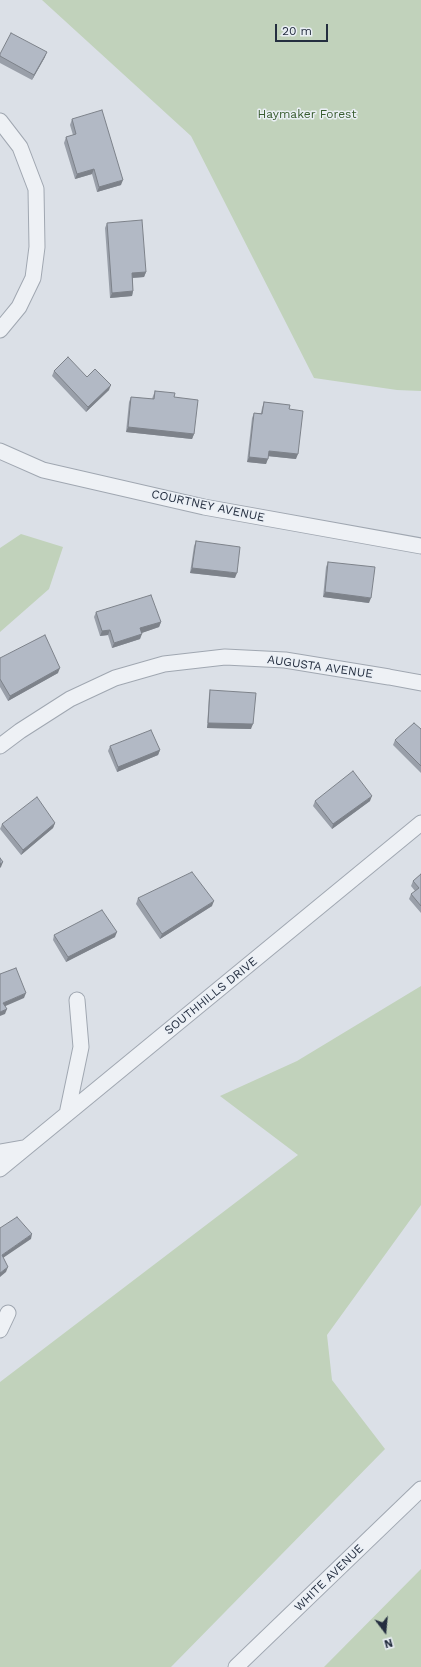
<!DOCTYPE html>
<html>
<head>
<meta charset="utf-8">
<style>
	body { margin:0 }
	#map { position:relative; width:421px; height:1667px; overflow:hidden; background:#dbe0e7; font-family:"Work Sans",sans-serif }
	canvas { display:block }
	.north { position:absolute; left:365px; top:1611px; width:40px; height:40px; -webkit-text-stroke:3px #eaeff5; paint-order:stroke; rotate:164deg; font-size:11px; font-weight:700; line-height:16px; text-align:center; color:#242e3f }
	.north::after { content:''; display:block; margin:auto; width:14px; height:18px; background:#242e3f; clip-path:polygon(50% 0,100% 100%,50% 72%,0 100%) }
	.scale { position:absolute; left:275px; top:24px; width:53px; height:18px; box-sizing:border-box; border:2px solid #242e3f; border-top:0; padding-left:5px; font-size:12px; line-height:14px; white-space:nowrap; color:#242e3f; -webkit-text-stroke:3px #eaeff5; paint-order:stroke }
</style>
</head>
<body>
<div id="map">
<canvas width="421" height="1667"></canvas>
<div class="north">N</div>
<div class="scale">20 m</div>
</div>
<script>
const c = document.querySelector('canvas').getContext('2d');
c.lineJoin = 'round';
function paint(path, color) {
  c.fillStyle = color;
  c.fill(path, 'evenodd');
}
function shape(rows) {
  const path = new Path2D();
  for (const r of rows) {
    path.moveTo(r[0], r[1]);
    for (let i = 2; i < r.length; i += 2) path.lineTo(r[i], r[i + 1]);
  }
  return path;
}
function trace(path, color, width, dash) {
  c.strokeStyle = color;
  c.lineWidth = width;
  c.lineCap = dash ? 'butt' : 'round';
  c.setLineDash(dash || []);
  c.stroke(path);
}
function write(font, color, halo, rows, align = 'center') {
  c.font = font + ' "Work Sans",sans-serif';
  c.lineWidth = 3;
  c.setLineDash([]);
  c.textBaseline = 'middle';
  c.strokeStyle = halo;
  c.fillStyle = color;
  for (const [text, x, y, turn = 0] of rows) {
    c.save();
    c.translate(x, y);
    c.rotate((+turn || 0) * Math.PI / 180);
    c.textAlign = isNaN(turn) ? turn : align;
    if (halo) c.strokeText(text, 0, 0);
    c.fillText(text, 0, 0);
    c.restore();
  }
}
paint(shape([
	[42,0,421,0,421,391,397,390,314,378,191,136],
	[21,534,63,547,49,589,0,632,0,548],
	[421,986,421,1205,327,1335,332,1380,385,1449,171,1667,0,1667,0,1382,298,1155,220,1096,297,1061],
	[421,1569,421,1667,324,1667]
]), '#c1d2bb');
const street = shape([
	[0,121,20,147,36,189,37,247,33,278,19,307,0,330],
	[0,451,43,470,204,507,421,546],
	[0,746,20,731,70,699,115,678,164,664,225,657,285,660,389,677,421,683],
	[67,1114,81,1047,77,1000],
	[0,1152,24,1148],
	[0,1169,421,823],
	[0,1330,8,1313],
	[236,1667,421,1489]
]);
trace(street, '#a0a7b1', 17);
trace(street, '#eef1f5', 15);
paint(shape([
	[0,54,45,57,32,80,0,63],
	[72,119,121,185,97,192,92,174,75,179,64,143,66,137,73,135,70,125],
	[107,223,146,272,144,277,133,278,133,291,132,296,110,298,105,228],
	[54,371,87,377,109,390,86,412,52,376],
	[155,391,174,397,194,434,192,439,126,432,129,402,131,397,152,399,153,396],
	[264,402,289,409,296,459,268,456,266,464,247,462,252,418,254,413,261,413,262,408],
	[196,541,235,578,190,573,194,546],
	[328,562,369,603,323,597,326,567],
	[96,612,161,622,159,627,141,633,140,639,112,648,108,635,100,636,94,617],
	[0,658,58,673,8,701,0,687],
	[210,690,251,729,207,728,209,695],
	[421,729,421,773,393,745,395,740],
	[110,746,160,750,158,755,117,772,108,751],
	[315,801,370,801,332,829,313,806],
	[55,823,53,828,21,855,0,829,2,824],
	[421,874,421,913,409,899,411,894,415,891,411,886,413,881],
	[138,898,212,906,160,939,136,904],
	[54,935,115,937,66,962,53,940]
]), '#999fa9');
paint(shape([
	[47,52,45,57,32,80,34,75],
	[94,169,92,174,75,179,77,174],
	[123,180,121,185,97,192,99,187],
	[146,272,144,277,130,278,132,273],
	[133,291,132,296,110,298,112,293],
	[111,385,109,390,86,412,88,407],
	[128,427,194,434,192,439,126,432],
	[269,451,298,454,296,459,267,456],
	[249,457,268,459,266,464,247,462],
	[192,568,237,573,235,578,190,573],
	[325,592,371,598,369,603,323,597],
	[161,622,159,627,139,634,140,628],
	[110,630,108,635,100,636,102,631],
	[142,634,140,639,112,648,114,643],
	[60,668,58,673,8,701,10,696],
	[208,723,253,724,251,729,207,728],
	[160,750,158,755,117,772,118,767],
	[372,796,370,801,332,829,333,824],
	[55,823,53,828,21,855,23,850],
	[3,862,1,867,0,868,0,864],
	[214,901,212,906,160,939,162,934],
	[117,932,115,937,66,962,68,957],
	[26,993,24,998,1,1008,3,1003],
	[7,1009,5,1014,0,1016,0,1012],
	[32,1234,31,1239,0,1260,2,1255],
	[8,1267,6,1272,0,1277,0,1273]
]), '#7d828a');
const building = shape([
	[11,33,47,52,34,75,0,56,0,54,11,33],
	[102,110,123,180,99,187,94,169,77,174,66,137,76,134,72,119,102,110],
	[142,220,146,272,132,273,133,291,112,293,107,223,142,220],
	[68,357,87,377,95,369,111,385,88,407,54,371,68,357],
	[155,391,175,393,174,397,198,400,194,434,128,427,131,397,154,399,155,391],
	[264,402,290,405,289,409,303,411,298,454,269,451,268,459,249,457,254,413,262,414,264,402],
	[196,541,240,547,237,573,192,568,196,541],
	[328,562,375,567,371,598,325,592,328,562],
	[151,595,161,622,140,628,142,634,114,643,110,630,102,631,96,612,151,595],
	[45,635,60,668,10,696,0,679,0,658,45,635],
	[210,690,256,693,253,724,208,723,210,690],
	[414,723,421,729,421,766,395,740,414,723],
	[151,730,160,750,118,767,110,746,151,730],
	[353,771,372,796,333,824,315,801,353,771],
	[37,797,55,823,23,850,2,824,37,797],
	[0,858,3,862,0,864,0,858],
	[192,872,214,901,162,934,138,898,192,872],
	[421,874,421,906,411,894,419,888,413,881,421,874],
	[102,910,117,932,68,957,54,935,102,910],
	[16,968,26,993,3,1003,7,1009,0,1012,0,974,16,968],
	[17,1217,32,1234,2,1255,8,1267,0,1273,0,1228,17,1217]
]);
paint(building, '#b2b9c5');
trace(building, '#7d828a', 1);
write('12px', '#385c2f', '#eaeff5', [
	["Haymaker Forest",307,114]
]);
write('12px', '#242e3f', '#eaeff5', [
	["COURTNEY AVENUE",208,506,12],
	["AUGUSTA AVENUE",320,667,8],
	["SOUTHHILLS DRIVE",211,996,-39],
	["WHITE AVENUE",329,1578,-44]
]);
</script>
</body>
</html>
